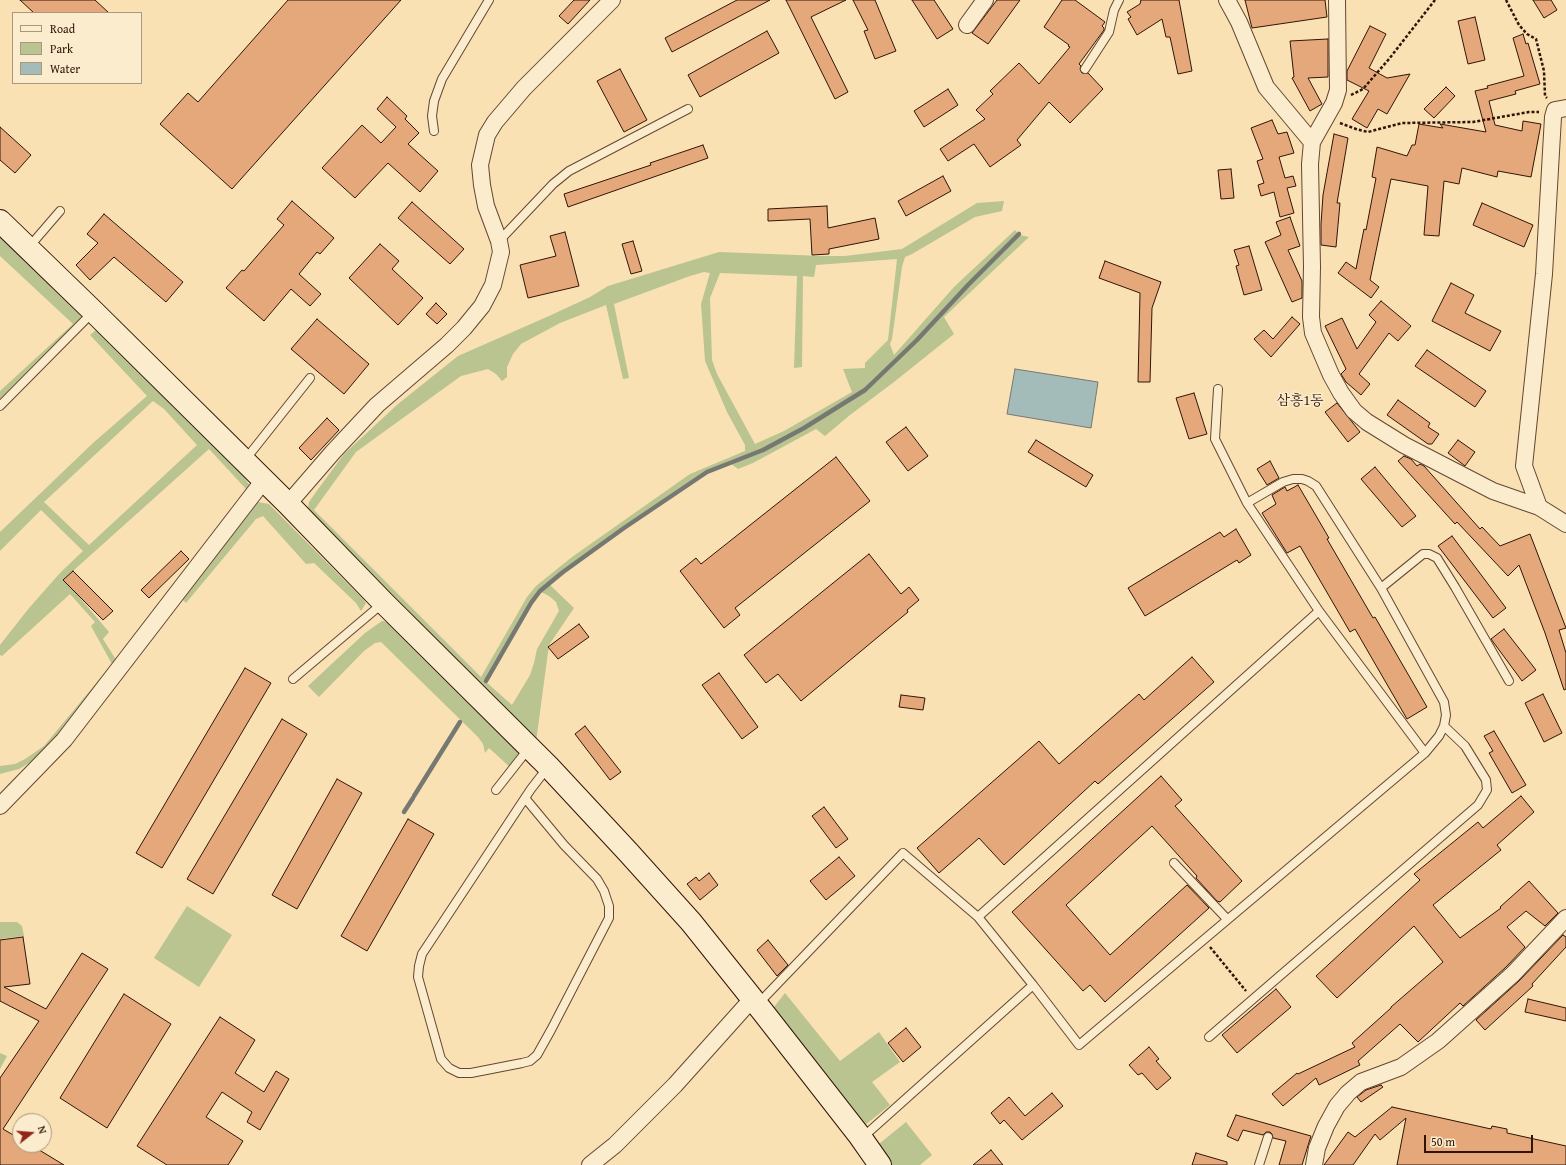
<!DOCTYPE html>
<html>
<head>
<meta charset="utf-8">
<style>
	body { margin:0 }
	#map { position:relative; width:1566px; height:1165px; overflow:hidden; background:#f9e1b4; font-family:"Gentium Book Plus",serif }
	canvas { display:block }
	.legend { position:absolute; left:12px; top:12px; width:130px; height:72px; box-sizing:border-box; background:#fbecce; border:1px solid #ab967e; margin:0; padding:5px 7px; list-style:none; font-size:12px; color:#321407 }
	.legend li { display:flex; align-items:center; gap:8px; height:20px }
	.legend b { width:20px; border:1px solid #ab967e }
	.north { position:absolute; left:12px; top:1113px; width:40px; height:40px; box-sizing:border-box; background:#fbecce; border:1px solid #ab967e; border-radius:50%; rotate:73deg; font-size:11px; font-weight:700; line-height:16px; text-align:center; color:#321407 }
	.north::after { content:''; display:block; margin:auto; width:14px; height:18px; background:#8f2418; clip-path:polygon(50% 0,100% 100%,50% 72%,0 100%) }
	.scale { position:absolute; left:1424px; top:1135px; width:109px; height:18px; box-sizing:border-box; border:2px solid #321407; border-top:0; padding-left:5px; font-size:12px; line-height:14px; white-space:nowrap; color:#321407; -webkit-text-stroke:3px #fbecce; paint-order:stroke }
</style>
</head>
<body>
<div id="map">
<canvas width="1566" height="1165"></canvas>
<ul class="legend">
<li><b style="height:5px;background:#fbecce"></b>Road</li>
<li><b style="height:11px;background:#b9c491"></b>Park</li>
<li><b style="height:11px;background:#a3bbb9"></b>Water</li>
</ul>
<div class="north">N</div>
<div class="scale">50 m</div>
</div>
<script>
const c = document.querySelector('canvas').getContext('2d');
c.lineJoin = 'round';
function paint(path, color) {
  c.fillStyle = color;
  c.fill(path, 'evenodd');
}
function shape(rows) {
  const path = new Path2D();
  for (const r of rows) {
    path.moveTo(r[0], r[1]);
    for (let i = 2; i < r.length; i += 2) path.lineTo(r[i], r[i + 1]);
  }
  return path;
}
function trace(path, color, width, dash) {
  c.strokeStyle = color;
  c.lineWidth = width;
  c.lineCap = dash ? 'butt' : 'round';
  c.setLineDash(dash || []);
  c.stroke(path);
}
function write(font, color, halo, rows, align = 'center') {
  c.font = font + ' "Gentium Book Plus","Noto Serif KR",serif';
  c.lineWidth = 3;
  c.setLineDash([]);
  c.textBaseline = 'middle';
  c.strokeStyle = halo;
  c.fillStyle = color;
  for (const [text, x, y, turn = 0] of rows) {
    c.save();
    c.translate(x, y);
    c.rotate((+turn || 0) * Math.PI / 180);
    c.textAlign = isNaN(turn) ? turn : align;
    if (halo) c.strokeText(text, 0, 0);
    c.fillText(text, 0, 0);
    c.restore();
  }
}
paint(shape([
	[1004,201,1002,211,975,217,912,254,905,257,902,267,892,339,890,344,894,355,954,287,1015,230,1018,233,967,284,916,339,865,389,803,427,762,449,729,461,707,471,689,482,562,571,540,590,530,602,485,681,512,705,530,675,534,663,537,649,559,611,556,602,549,596,541,592,550,585,574,608,549,645,536,742,312,517,308,508,309,502,316,492,344,454,398,404,458,356,549,316,590,297,608,286,719,252,822,256,845,256,902,249,977,203],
	[897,259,888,340,865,363,865,368,843,369,852,392,784,431,755,444,717,374,712,360,710,298,720,273,797,276,794,368,802,367,803,276,814,277,816,265],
	[704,272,710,273,701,304,705,361,727,412,745,445,745,451,690,474,572,557,536,586,527,597,481,677,314,510,356,452,461,376,488,369,496,374,502,381,507,377,507,367,513,354,521,344,560,323,606,305,623,379,629,378,614,304,690,276],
	[1019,235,1029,237,944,317,954,334,894,382,850,415,825,436,816,429,753,463,738,469,730,463,755,455,804,429,866,391,917,340,968,286],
	[0,237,87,320,0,409,0,391,73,324,0,256],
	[97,329,244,477,252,489,241,503,239,498,246,489,209,449,64,579,109,632,103,639,118,663,74,717,39,757,19,769,0,774,0,766,15,764,25,759,44,746,112,664,91,626,95,622,70,594,2,656,0,655,0,645,29,608,60,573,83,551,41,510,0,551,0,532,93,443,147,396,90,335],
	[153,401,164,409,197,445,89,545,44,502],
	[258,502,269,504,364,600,366,603,361,611,356,603,314,563,306,564,263,516,256,519,186,603,182,599],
	[382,621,388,622,519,752,519,757,513,770,489,748,485,753,483,744,478,737,381,642,375,643,364,651,319,697,308,686,365,633],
	[187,906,232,935,199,987,154,958],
	[0,922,17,922,22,926,24,936,0,939],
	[785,993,840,1061,879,1032,900,1062,872,1082,890,1105,860,1129,774,1007],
	[0,1053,7,1056,0,1069],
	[906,1122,932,1155,920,1165,887,1165,874,1148]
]), '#b9c491');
const water = shape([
	[1015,369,1098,382,1091,428,1007,414,1015,369]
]);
paint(water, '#a3bbb9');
trace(water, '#767872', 1);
trace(shape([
	[486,681,531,603,540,591,563,572,624,528,707,472,763,450,804,428,865,390,917,340,968,285,1019,234],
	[414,796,460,722],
	[404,812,413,798]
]), '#767872', 4.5);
const building = shape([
	[20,0,95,0,109,13,34,13,20,0],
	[288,0,401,0,232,189,160,124,188,93,198,102,288,0],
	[574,0,590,0,568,24,559,16,574,0],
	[737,0,770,0,672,52,665,38,737,0],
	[786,0,846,0,811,17,848,92,835,99,786,0],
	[853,0,875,0,896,51,875,59,864,31,868,30,853,0],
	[912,0,934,0,953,29,937,39,912,0],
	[997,0,1020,0,988,44,972,33,997,0],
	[1062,0,1075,0,1105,22,1102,26,1104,28,1104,30,1079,64,1081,66,1080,69,1082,73,1088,73,1103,89,1070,123,1049,102,1017,140,1021,145,990,167,974,144,948,161,940,149,985,119,976,110,993,94,990,91,1019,63,1039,84,1070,47,1068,46,1069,45,1044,27,1062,0],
	[1141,0,1179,0,1192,71,1178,74,1170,37,1166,37,1162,19,1137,35,1128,19,1131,17,1127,12,1140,4,1141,0],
	[1245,0,1325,0,1327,17,1252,28,1245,0],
	[1533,0,1551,0,1557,10,1544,18,1533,0],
	[1475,17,1485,60,1468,64,1458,21,1475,17],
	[1370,26,1386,34,1369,68,1387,78,1410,74,1387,114,1378,109,1367,128,1352,119,1369,91,1347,80,1347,71,1370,26],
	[767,31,779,53,700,97,688,75,767,31],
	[1523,34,1526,44,1528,43,1540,84,1515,91,1516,94,1489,101,1495,125,1522,131,1523,121,1541,124,1531,177,1498,171,1497,177,1462,168,1459,184,1444,181,1439,236,1424,235,1428,186,1391,179,1370,280,1379,287,1371,298,1338,273,1346,262,1356,269,1364,229,1366,230,1376,178,1372,177,1377,147,1407,156,1412,145,1415,145,1419,124,1443,128,1440,124,1486,132,1475,91,1488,88,1487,86,1524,76,1513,38,1523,34],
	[1328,39,1328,77,1308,78,1322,104,1310,111,1292,78,1294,77,1290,41,1328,39],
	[620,69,647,120,624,132,597,81,620,69],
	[1446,87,1455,96,1434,118,1424,109,1446,87],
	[948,89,958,105,924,127,914,111,948,89],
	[387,97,407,116,405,119,419,133,408,144,438,171,420,192,388,163,355,198,322,168,362,125,381,143,396,127,377,109,387,97],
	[1272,120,1278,134,1287,132,1294,153,1279,157,1285,178,1293,176,1296,186,1287,188,1294,213,1280,217,1274,192,1261,196,1258,185,1264,183,1257,161,1263,159,1251,128,1272,120],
	[0,127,31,155,15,173,0,160,0,127],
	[1334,134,1348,138,1337,203,1340,203,1336,247,1321,245,1321,224,1323,195,1334,134],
	[703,145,708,158,568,207,564,194,651,165,650,163,703,145],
	[1231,169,1234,198,1221,199,1218,170,1231,169],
	[943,176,951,191,906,216,898,201,943,176],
	[292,201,334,238,320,254,317,252,299,274,321,294,310,306,291,289,264,321,226,288,242,270,244,271,284,225,277,219,292,201],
	[412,202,464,249,450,264,398,218,412,202],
	[1482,203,1533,225,1524,247,1473,225,1482,203],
	[827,206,828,228,875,218,879,239,829,249,829,254,812,255,810,219,768,221,768,209,827,206],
	[104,214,183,282,166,302,114,257,90,280,76,265,98,243,87,234,104,214],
	[1290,217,1300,246,1288,250,1302,281,1302,298,1292,302,1265,242,1281,235,1276,222,1290,217],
	[565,232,579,286,528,298,520,265,556,256,550,236,565,232],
	[633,241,642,271,631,274,622,244,633,241],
	[380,244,399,261,392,269,423,298,398,325,349,278,380,244],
	[1249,246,1262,290,1244,295,1236,266,1239,265,1234,250,1249,246],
	[1105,261,1161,282,1152,308,1150,382,1138,382,1140,293,1099,278,1105,261],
	[1451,283,1474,295,1465,313,1501,331,1490,351,1432,321,1451,283],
	[1381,301,1411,326,1398,341,1389,333,1359,374,1370,384,1361,395,1346,382,1341,374,1346,369,1325,326,1342,318,1357,349,1376,322,1369,315,1381,301],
	[436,303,447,314,437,324,426,314,436,303],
	[1292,317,1300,324,1271,357,1254,339,1264,330,1273,339,1292,317],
	[317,319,369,364,344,394,291,349,317,319],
	[1427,350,1486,391,1475,407,1415,366,1427,350],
	[1194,393,1207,434,1189,439,1176,398,1194,393],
	[1398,400,1430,423,1428,427,1439,434,1432,444,1428,444,1387,415,1398,400],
	[1337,403,1360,432,1348,442,1325,412,1337,403],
	[327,418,339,430,311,460,299,448,327,418],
	[906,427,928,456,908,471,886,442,906,427],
	[1036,440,1093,475,1086,487,1028,452,1036,440],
	[1458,440,1475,452,1465,466,1448,453,1458,440],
	[1404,456,1411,459,1417,466,1420,464,1424,466,1480,529,1482,527,1500,546,1530,534,1566,628,1559,630,1566,653,1566,689,1564,690,1545,633,1519,565,1508,576,1457,522,1455,524,1398,461,1404,456],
	[836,457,870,501,735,608,740,615,724,628,680,571,696,558,701,564,836,457],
	[1270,461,1279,478,1267,485,1257,469,1270,461],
	[1375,467,1416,516,1402,527,1361,479,1375,467],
	[1298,485,1329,538,1327,539,1373,618,1375,617,1427,707,1407,719,1355,629,1350,632,1300,546,1287,553,1262,513,1276,504,1272,495,1285,487,1287,491,1298,485],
	[1236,529,1251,555,1239,563,1237,560,1145,616,1128,588,1220,532,1224,537,1236,529],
	[1452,536,1506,608,1493,618,1438,546,1452,536],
	[181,551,189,559,149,598,141,590,181,551],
	[869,554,901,594,909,587,919,600,907,610,908,612,801,701,778,674,766,683,744,655,869,554],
	[73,571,113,611,103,620,63,580,73,571],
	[579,624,589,637,558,659,548,647,579,624],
	[1504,629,1536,670,1522,681,1491,639,1504,629],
	[1192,657,1214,682,1098,784,1095,781,1004,865,979,838,939,873,917,848,1039,741,1059,764,1139,694,1144,700,1192,657],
	[245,668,271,683,162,868,136,853,245,668],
	[719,673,758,727,742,739,702,685,719,673],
	[1543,694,1562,733,1544,742,1525,703,1543,694],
	[901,695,925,698,923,710,899,707,901,695],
	[282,719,307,734,213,894,187,879,282,719],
	[585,726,621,772,610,780,575,734,585,726],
	[1494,731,1526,785,1512,793,1489,753,1493,751,1484,736,1494,731],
	[1161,776,1182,800,1175,806,1242,881,1220,902,1217,901,1196,878,1197,876,1152,826,1066,905,1110,955,1187,885,1209,908,1105,1002,1090,985,1083,991,1012,912,1161,776],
	[337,779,362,793,297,909,272,895,337,779],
	[1521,796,1534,812,1497,845,1501,850,1433,905,1460,938,1501,908,1500,907,1529,881,1558,913,1545,926,1526,911,1507,927,1525,947,1506,967,1463,1006,1460,1003,1418,1042,1400,1024,1358,1061,1360,1065,1319,1085,1316,1078,1283,1106,1272,1094,1297,1073,1298,1074,1355,1047,1352,1043,1391,1008,1391,1007,1443,962,1414,926,1337,998,1316,976,1420,880,1414,874,1478,822,1483,828,1521,796],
	[824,807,848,839,836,848,812,816,824,807],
	[408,819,434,834,367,951,341,936,408,819],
	[839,857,855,876,826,900,810,881,839,857],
	[709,873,718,885,700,900,687,884,696,877,699,881,709,873],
	[1563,935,1566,937,1566,947,1532,984,1533,986,1485,1030,1476,1020,1519,981,1563,935],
	[23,937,30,984,4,987,46,1009,82,953,108,969,3,1129,20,1139,20,1145,31,1145,64,1165,0,1165,0,1078,39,1021,0,1001,0,940,23,937],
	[768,940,788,965,777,976,757,950,768,940],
	[1276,989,1291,1007,1237,1053,1222,1035,1276,989],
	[124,994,171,1024,107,1128,60,1098,124,994],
	[1528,999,1566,1008,1566,1021,1525,1012,1528,999],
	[220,1017,255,1040,235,1073,264,1092,276,1071,289,1079,260,1130,247,1122,252,1112,222,1092,206,1117,243,1141,228,1165,167,1165,137,1146,220,1017],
	[906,1028,921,1047,903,1062,888,1043,906,1028],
	[1149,1047,1159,1059,1156,1061,1171,1078,1157,1090,1142,1073,1138,1075,1129,1065,1149,1047],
	[1381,1085,1383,1087,1361,1102,1357,1097,1366,1090,1381,1085],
	[1052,1093,1063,1106,1022,1140,1004,1120,1000,1124,991,1113,1009,1097,1025,1116,1052,1093],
	[1392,1107,1491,1129,1492,1126,1507,1129,1507,1133,1566,1146,1566,1165,1397,1165,1406,1118,1380,1140,1375,1134,1353,1165,1324,1165,1348,1132,1355,1137,1392,1107],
	[1236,1115,1311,1136,1302,1165,1279,1165,1286,1141,1273,1138,1272,1134,1270,1132,1266,1132,1263,1135,1243,1130,1238,1141,1227,1136,1236,1115],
	[991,1150,1003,1165,973,1165,991,1150],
	[1196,1153,1227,1162,1227,1165,1192,1165,1196,1153]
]);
paint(building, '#e4a87a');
trace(building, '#321407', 1);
const lane = shape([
	[1085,69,1109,32,1114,10,1119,0],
	[434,131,432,116,434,101,442,79,489,0],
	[499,241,553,184,569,171,688,109],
	[29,247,60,211],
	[1218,389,1215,439,1247,503,1319,611],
	[0,406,93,312],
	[245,460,310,378],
	[1247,503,1283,482,1293,479,1302,479,1308,481,1316,486,1381,588,1444,702,1446,715,1444,726,1439,736,1425,753],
	[1381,588,1423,554,1429,554,1437,558,1455,587,1509,681],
	[293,679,383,603],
	[496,790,529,748],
	[525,798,564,845,597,879,604,891,609,906,609,918,551,1030,537,1055,530,1061,522,1063,471,1073,459,1073,449,1068,441,1059,418,977,419,966,422,954,525,798,531,789,548,767],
	[1174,863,1227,919],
	[757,1005,903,853,978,917],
	[1209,1037,1478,805,1487,790,1486,780,1465,746,1444,726],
	[862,1138,1033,985,1079,1045,1425,753,1319,611,978,917,1033,985],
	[1259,1165,1268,1137]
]);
const street = shape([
	[1227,0,1239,22,1266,87,1312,142],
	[1337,0,1338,90,1334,103,1312,142,1310,164,1312,267,1311,317,1313,333,1331,375,1341,393,1354,411,1367,422,1404,445,1493,491,1539,507,1566,524],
	[967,25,985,0],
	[288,504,333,452,377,405,447,345,464,328,482,306,493,285,501,252,499,241,486,206,482,185,480,165,487,135,495,122,524,88,612,0],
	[1539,507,1524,466,1544,274,1553,117,1555,110,1566,108],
	[0,806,64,740,264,480],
	[590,1165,615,1145,675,1085,752,999],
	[1314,1165,1317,1148,1326,1126,1337,1106,1348,1093,1361,1082,1401,1067,1438,1041,1513,974,1566,918]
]);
const secondary = shape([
	[0,221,94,312,288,504,383,602,548,766,628,852,691,922,763,1012,859,1135,880,1165]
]);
trace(lane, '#644732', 10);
trace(street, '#644732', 18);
trace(secondary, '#321407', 24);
trace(shape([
	[1506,0,1519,25,1527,34,1536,39,1544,71,1545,96,1547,98],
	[1351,95,1363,89,1389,59,1435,0],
	[1340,123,1356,129,1368,132,1402,123,1473,122,1529,112,1539,112],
	[1210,947,1246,991]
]), '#321407', 2.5, [3, 2]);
trace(lane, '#fbecce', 8);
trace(street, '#fbecce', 16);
trace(secondary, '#fbecce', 22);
write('14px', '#321407', '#fbecce', [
	["삼흥1동",1300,401]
]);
</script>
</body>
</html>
